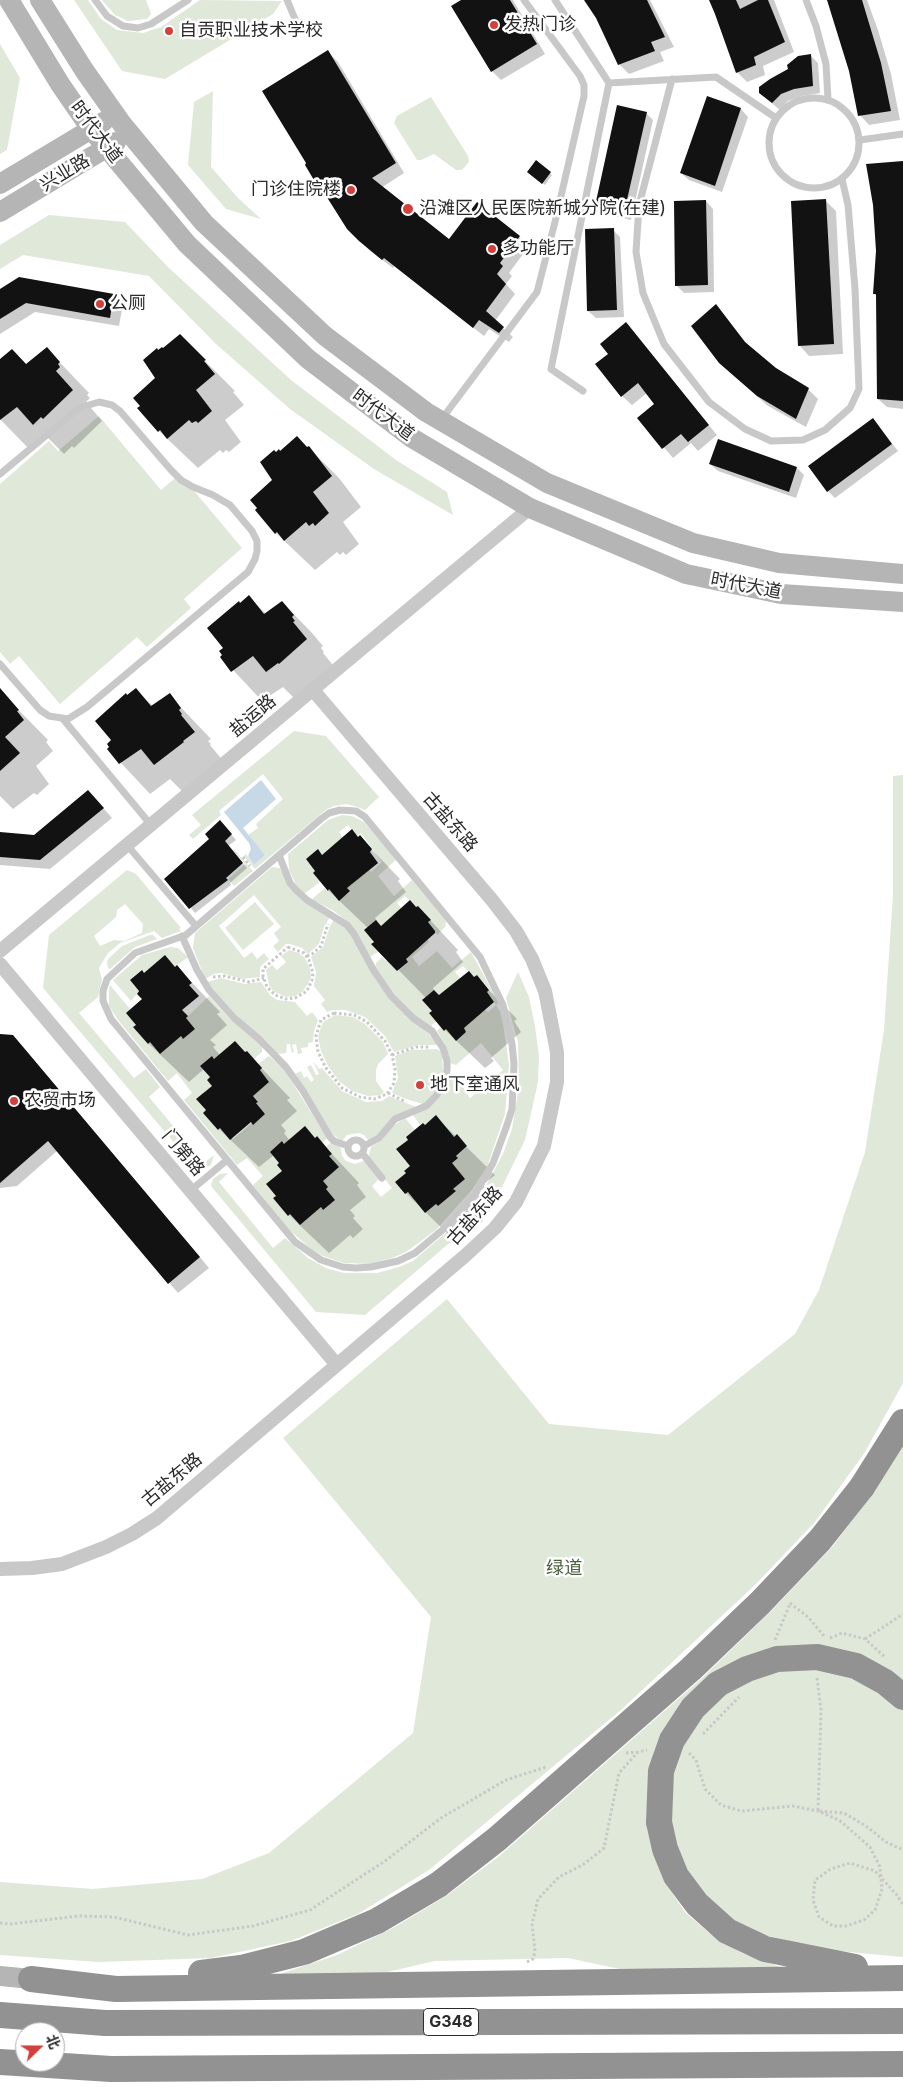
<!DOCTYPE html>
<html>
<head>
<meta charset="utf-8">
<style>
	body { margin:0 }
	#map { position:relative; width:903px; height:2087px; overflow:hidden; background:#fff; font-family:Inter,"Noto Sans SC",sans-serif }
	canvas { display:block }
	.north { position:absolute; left:15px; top:2022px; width:50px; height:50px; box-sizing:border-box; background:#fff; border:1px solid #aaa; border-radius:50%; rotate:68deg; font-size:14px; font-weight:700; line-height:20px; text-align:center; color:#2b2b2b }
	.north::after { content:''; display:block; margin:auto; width:18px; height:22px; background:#d2403d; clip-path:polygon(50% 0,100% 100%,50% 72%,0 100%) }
</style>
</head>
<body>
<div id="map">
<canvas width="903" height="2087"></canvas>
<div class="north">北</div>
</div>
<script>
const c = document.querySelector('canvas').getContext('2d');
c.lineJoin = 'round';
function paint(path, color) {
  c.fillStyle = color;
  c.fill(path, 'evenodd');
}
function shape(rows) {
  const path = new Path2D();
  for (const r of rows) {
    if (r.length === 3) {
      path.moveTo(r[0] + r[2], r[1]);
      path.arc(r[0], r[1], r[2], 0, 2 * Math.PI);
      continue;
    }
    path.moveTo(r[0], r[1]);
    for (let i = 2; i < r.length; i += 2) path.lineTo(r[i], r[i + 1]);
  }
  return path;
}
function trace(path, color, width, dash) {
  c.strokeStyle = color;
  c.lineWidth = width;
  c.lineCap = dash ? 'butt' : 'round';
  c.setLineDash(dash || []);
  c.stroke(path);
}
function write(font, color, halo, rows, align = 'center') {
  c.font = font + ' Inter,"Noto Sans SC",sans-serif';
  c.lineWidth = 5;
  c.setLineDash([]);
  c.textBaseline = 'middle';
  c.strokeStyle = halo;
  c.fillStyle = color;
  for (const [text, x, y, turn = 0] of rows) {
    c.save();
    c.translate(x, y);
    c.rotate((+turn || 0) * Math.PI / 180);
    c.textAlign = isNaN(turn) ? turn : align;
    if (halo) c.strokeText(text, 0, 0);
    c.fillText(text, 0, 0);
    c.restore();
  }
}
paint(shape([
	[74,0,88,0,101,19,117,30,143,33,161,27,200,0,282,1,273,14,165,79,122,71],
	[102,0,146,0,151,14,147,19,128,21,115,15],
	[0,44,20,78,7,150,0,154],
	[213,91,211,167,238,198,261,219,226,209,188,165,194,102],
	[431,97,468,156,469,162,462,170,456,170,434,154,421,160,417,160,394,123,397,116],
	[49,215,125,222,168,267,291,380,396,460,447,492,453,515,374,469,290,409,216,344,149,276,23,255,0,269,0,245],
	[99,416,161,490,180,474,242,548,184,599,191,608,147,647,137,637,60,704,19,656,10,664,0,652,0,484,49,441,58,451],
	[294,731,326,736,379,797,365,810,355,806,346,804,334,806,327,809,255,869,244,856,246,854,254,865,265,855,248,835,258,828,256,824,283,799,263,774,219,811,221,815,193,839,189,835,201,825,192,815],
	[903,775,903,1383,865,1452,815,1522,755,1585,622,1709,429,1870,358,1914,291,1941,211,1958,98,1962,0,1955,0,1882,93,1889,202,1879,269,1853,413,1733,431,1617,283,1438,447,1299,549,1424,668,1435,795,1334,819,1290,865,1152,884,1030,893,895,893,776],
	[342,815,352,816,364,822,397,859,378,876,394,896,412,880,446,921,445,927,437,935,428,922,430,920,418,906,416,907,405,896,397,903,402,909,390,930,384,923,381,926,371,944,378,952,370,957,358,935,349,923,334,911,313,900,313,898,325,888,328,891,329,889,339,900,350,892,347,888,352,884,344,874,366,866,371,872,382,862,361,833,357,836,348,825,339,832,343,838,322,855,318,850,306,859,315,871,313,873,320,882,304,894,297,887,289,870,288,854,328,820],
	[234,849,253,871,234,886,228,879,245,864,233,850],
	[272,867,280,868,292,889,301,899,330,917,324,927,319,944,308,954,302,948,290,944,286,944,278,952,273,946,279,941,274,933,281,927,254,895,219,926,244,958,252,952,257,959,264,953,269,959,260,967,260,977,242,979,222,973,214,974,205,979,193,948,195,933],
	[127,870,136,874,181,928,179,929,181,931,162,938,154,931,120,943,108,953,99,968,102,980,98,997,79,1013,134,1078,146,1069,160,1087,149,1097,204,1163,214,1155,211,1165,199,1172,43,988,49,935],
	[125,904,143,924,142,933,124,941,114,940,100,946,94,936,116,917,117,910],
	[255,902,274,924,243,950,225,928],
	[334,919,346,928,354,940,375,979,390,1000,409,1019,427,1031,438,1045,418,1045,394,1052,385,1036,365,1017,345,1010,333,1010,327,1012,321,1004,325,1000,314,986,316,972,311,957,323,947,330,926],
	[150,935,153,935,157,939,135,947,110,969,108,968,107,963,108,959,122,946],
	[425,937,429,942,412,957,419,966,437,951,452,968,471,952,499,1003,496,1005,500,1011,503,1023,509,1065,505,1114,487,1167,471,1191,436,1230,406,1252,392,1258,370,1264,344,1263,323,1256,311,1249,287,1228,253,1185,263,1176,247,1158,237,1165,184,1100,192,1093,177,1073,168,1081,118,1020,109,1006,109,989,110,985,130,1009,136,1025,133,1027,148,1044,150,1042,160,1054,171,1044,178,1033,183,1039,195,1029,186,1018,209,996,229,1018,262,1045,262,1052,254,1059,247,1051,217,1062,212,1056,200,1066,210,1077,207,1080,217,1091,208,1089,197,1099,206,1110,204,1113,218,1130,250,1117,253,1124,265,1114,256,1103,258,1101,250,1091,257,1092,269,1082,260,1070,258,1064,269,1056,284,1069,327,1138,322,1143,317,1136,287,1147,282,1141,270,1152,279,1163,277,1165,287,1177,266,1185,276,1196,273,1198,300,1225,311,1215,319,1205,323,1210,335,1200,326,1189,319,1177,327,1177,339,1167,329,1156,332,1154,326,1147,331,1142,340,1145,342,1156,346,1161,355,1164,366,1160,380,1178,372,1186,381,1197,392,1188,368,1158,371,1147,382,1140,393,1126,405,1118,415,1130,406,1137,408,1140,396,1149,406,1162,412,1157,416,1161,404,1171,406,1173,395,1182,404,1194,409,1190,421,1196,415,1201,425,1213,436,1204,438,1206,455,1192,453,1189,465,1179,446,1168,467,1146,457,1134,451,1139,441,1132,446,1127,437,1116,425,1125,423,1123,420,1125,413,1115,429,1107,438,1099,448,1078,455,1077,454,1080,456,1080,458,1075,464,1074,464,1090,470,1098,503,1070,481,1043,456,1065,450,1063,445,1044,437,1031,441,1027,444,1031,446,1029,456,1040,466,1032,464,1028,469,1024,460,1014,483,1007,488,1012,496,1005,487,992,489,989,477,975,474,977,463,966,455,972,461,979,439,995,434,990,423,999,432,1011,429,1013,436,1021,431,1026,414,1015,396,998,375,968,376,963,382,957,386,961,388,960,398,971,408,962,405,959],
	[170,947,178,948,188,957,175,967,165,956,147,976,141,970,130,980,139,991,131,1001,113,980,142,955],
	[289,950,299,953,305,958,310,968,311,977,308,984,302,992,295,996,286,997,273,991,269,985,266,970,272,965,277,970,286,962,281,956],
	[518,972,529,997,535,1026,539,1056,538,1082,525,1140,499,1193,481,1216,365,1315,316,1312,211,1186,213,1179,220,1174,228,1173,219,1182,273,1248,285,1238,308,1258,326,1268,344,1273,377,1273,399,1267,413,1261,463,1218,480,1197,503,1154,512,1129,519,1086,518,1042,506,998],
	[221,978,245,984,261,982,270,995,277,1000,295,1002,307,1016,312,1012,318,1020,314,1031,313,1042,308,1043,308,1047,301,1048,302,1053,298,1054,296,1044,292,1045,294,1052,292,1053,290,1044,287,1044,286,1053,278,1054,265,1040,233,1014,219,999,207,982],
	[335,1015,353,1017,365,1024,383,1042,388,1054,378,1064,376,1070,376,1081,384,1092,380,1095,368,1096,352,1091,339,1081,328,1066,321,1051,318,1036,323,1022],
	[436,1049,441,1051,442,1054,443,1071,437,1090,428,1100,423,1104,406,1099,392,1093,398,1078,395,1056,411,1050],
	[313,1061,319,1069,322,1068,342,1091,359,1099,366,1102,382,1101,389,1096,416,1107,393,1117,378,1135,369,1141,364,1135,359,1133,347,1135,342,1141,329,1132,295,1074,301,1071,304,1078,307,1076,311,1082,314,1080,307,1067,311,1065,316,1075,319,1074],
	[903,1445,903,1957,827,1950,747,1931,706,1898,689,1874,678,1848,669,1888,685,1912,709,1933,742,1953,780,1967,629,1971,568,1958,435,1961,383,1973,274,1976,337,1955,393,1928,446,1896,498,1857,702,1678,773,1609,832,1547,863,1506]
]), '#e0e8da');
paint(shape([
	[261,780,276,799,243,828,265,855,254,865,248,856,251,849,249,843,224,812]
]), '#c7d8e6');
paint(shape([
	[463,0,513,0,545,54,501,80,492,71],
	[585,0,650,0,674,47,660,52,664,61,629,74,619,64,597,17],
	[710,0,774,0,794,52,763,66,765,75,747,82,737,72],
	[828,0,867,0,878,30,891,74,900,120,869,125,860,115,850,70],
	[328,52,338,62,404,173,381,188,449,241,519,237,529,246,509,273,512,276,506,284,515,294,495,321,513,337,509,342,489,329,484,336,394,266,393,268,370,251,348,228,330,199,322,191],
	[811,56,818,63,820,93,802,96,788,101,780,110,768,100],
	[707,98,741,109,748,117,722,192,689,180,681,173],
	[646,113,653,120,631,220,603,213,596,206],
	[903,163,903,409,887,407,878,399,878,297,874,294,877,251,874,205],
	[550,173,552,175,545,185,530,174],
	[706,201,713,209,714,292,684,293,676,285],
	[826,201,836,211,843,354,809,356,800,346],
	[613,230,620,237,624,317,596,318,588,311],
	[0,290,113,295,123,304,119,326,35,312,0,334],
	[716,306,751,349,775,369,808,389,818,399,806,427,768,406,731,373],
	[626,324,717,435,698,451,691,443,673,458,639,418,656,404,647,393,632,405,622,396],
	[180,336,235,391,233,392,244,405,225,420,241,442,229,452,226,450,223,453,220,450,198,468,159,431,139,408,157,378,158,352,163,350],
	[47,349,89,393,87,395,90,398,86,402,102,421,74,448,72,446,64,454,47,437,30,450,0,419,0,359,1,360,12,350,27,365],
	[873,419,898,451,835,498,828,491],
	[718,441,797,468,804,475,796,498,718,471,710,464],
	[309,448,339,478,361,507,343,522,359,544,346,555,343,552,340,555,337,552,315,570,276,533,256,510,274,480,280,452],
	[249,597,266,614,282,602,312,633,323,646,321,648,324,652,323,653,337,670,297,701,283,687,262,701,221,657,240,604],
	[136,690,153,706,169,695,211,739,208,741,211,744,210,745,224,762,185,794,170,779,150,794,109,750,128,696],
	[0,691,48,740,46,742,53,751,36,766,49,784,37,795,34,793,13,809,0,796],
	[97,801,112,818,50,869,0,865,0,833,34,837],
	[225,827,236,840,228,846,247,868,230,883,231,885,195,913,166,879],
	[360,837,400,879,398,881,406,892,375,918,377,921,376,922,381,927,418,907,458,950,456,952,463,962,433,988,435,992,439,996,476,977,517,1019,514,1021,521,1032,491,1058,494,1061,485,1068,445,1030,431,1013,434,1011,426,998,373,944,375,942,368,928,328,890,323,856],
	[177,967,220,1012,217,1014,227,1025,210,1040,216,1045,213,1047,220,1055,247,1053,290,1098,287,1100,297,1111,281,1125,286,1131,284,1133,290,1141,317,1138,359,1183,357,1185,366,1197,350,1210,355,1216,353,1218,363,1229,353,1238,350,1235,329,1253,289,1215,277,1196,284,1171,281,1163,274,1155,259,1167,219,1129,205,1113,214,1086,211,1078,204,1069,189,1082,149,1044,135,1027,138,1025,144,1000,144,975],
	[255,1117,256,1119,233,1139,231,1137],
	[0,1035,23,1047,209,1268,178,1293,57,1151,17,1186,0,1188],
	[436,1117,495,1175,483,1185,485,1187,479,1192,493,1208,481,1218,483,1221,468,1234,466,1232,455,1241,406,1193,407,1173,425,1126]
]), '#0003');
paint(shape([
	[461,0,510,0,537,44,491,72,451,6],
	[584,0,647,0,665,37,651,42,655,51,618,65,596,18],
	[709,0,736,0,740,9,758,0,768,0,785,42,754,57,756,65,736,73,715,14],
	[827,0,862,0,881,63,891,111,858,116,849,71],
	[328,50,396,163,372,178,449,239,477,202,520,236,500,263,503,266,497,274,506,284,486,311,504,327,499,333,479,320,473,328,384,258,382,260,359,241,347,229,323,191,321,192,305,165,306,163,262,91],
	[811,54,813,86,794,89,781,94,772,103,759,93,759,87,770,79,788,69,787,65,798,56],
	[707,96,741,108,715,186,680,173],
	[617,105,647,112,624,213,595,206],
	[536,160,551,172,542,184,527,172],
	[903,161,903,401,877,399,876,294,873,294,876,251,873,205,866,164],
	[826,199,834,344,798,346,791,201],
	[706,200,708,285,675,286,674,201],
	[614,228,617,310,587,311,585,229],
	[19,277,114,294,110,318,26,303,0,319,0,289],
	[716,304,745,342,776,368,809,388,796,419,757,396,719,363,691,326],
	[626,322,709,425,688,442,681,434,662,449,637,418,654,404,638,383,621,397,595,364,608,354,600,344],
	[180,334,206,360,204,361,215,374,196,390,212,411,198,423,196,421,192,423,189,420,167,439,160,430,158,432,137,408,140,406,133,398,155,378,143,360,157,348,158,350,162,347,163,348],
	[47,347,60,362,58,364,60,367,56,371,73,390,43,419,41,417,33,425,17,407,0,420,0,359,12,349,26,364],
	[873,418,892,444,827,492,808,466],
	[297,436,307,447,309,446,332,476,313,492,329,513,315,526,313,523,309,526,306,522,284,541,277,532,275,534,255,510,257,508,250,500,272,480,260,462,274,450,276,452,279,449,280,451],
	[718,439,797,467,789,492,709,464],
	[249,595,264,614,282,601,294,615,292,617,295,621,293,622,307,639,279,664,278,663,266,672,253,656,231,672,220,657,222,655,219,651,223,648,207,628,239,601,240,603],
	[0,688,19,710,17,711,24,720,5,737,20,753,0,771],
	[136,688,151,706,170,693,181,708,179,710,182,714,181,715,195,732,183,741,184,742,154,765,141,749,119,764,107,749,109,747,107,744,111,740,95,721,126,693,127,695],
	[88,790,104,808,40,860,0,857,0,832,34,835],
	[220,820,232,834,225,841,243,863,226,878,228,880,189,909,164,879,209,839,205,834],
	[352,829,358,837,360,835,372,849,370,852,378,863,347,888,350,891,339,901,329,889,328,891,313,873,315,871,306,859,318,849,322,855],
	[410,900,416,907,418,906,431,920,428,922,435,931,435,933,406,959,408,962,397,971,371,944,374,942,364,930,376,920,381,926],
	[165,955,175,967,177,965,192,983,189,985,199,996,182,1010,188,1016,186,1018,195,1029,183,1039,181,1036,160,1054,150,1042,148,1044,133,1027,136,1025,126,1013,142,999,137,994,139,991,130,980,142,970,144,973],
	[469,971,474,977,477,975,489,990,487,992,494,1002,464,1028,466,1032,456,1041,446,1029,444,1031,429,1013,432,1011,422,1000,434,990,439,995],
	[0,1034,13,1035,200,1257,168,1284,48,1141,0,1183],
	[235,1041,245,1052,247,1051,262,1068,260,1070,269,1082,253,1096,258,1102,256,1103,265,1114,253,1125,251,1122,230,1140,220,1128,218,1130,203,1113,206,1110,196,1099,212,1086,207,1080,210,1077,200,1066,212,1056,214,1059],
	[436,1115,454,1137,457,1134,467,1146,456,1156,458,1158,452,1163,465,1179,453,1189,456,1191,438,1206,436,1204,425,1213,408,1192,405,1194,395,1182,406,1173,404,1171,410,1166,396,1149,408,1140,406,1137,423,1123,425,1125],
	[305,1126,315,1138,317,1136,332,1154,329,1156,339,1167,323,1181,328,1187,326,1189,335,1200,323,1210,321,1207,300,1225,290,1214,288,1216,273,1198,276,1196,266,1184,282,1171,277,1165,279,1163,270,1152,282,1141,284,1144]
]), '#121212');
trace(shape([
	[243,857,250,866],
	[288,947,304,953,309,960,313,973,312,980,307,991,295,998,286,999,275,995,267,987,263,976,263,969,288,947],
	[307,956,312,954,321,946,328,924],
	[213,977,225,976,249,982,264,978],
	[334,1013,354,1015,367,1022,385,1041,392,1055,395,1069,394,1083,387,1094,374,1099,360,1097,342,1088,326,1068,318,1052,316,1036,321,1020,334,1013],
	[392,1055,416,1047,430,1047],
	[388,1093,406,1102],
	[790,1603,808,1617,825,1637],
	[830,1638,842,1633,865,1639,885,1657],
	[865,1639,903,1614],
	[775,1640,790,1604],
	[817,1678,821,1710,818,1811,844,1813,866,1826,886,1842,903,1850],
	[703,1734,739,1697],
	[626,1753,638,1752],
	[689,1753,696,1760,705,1789,721,1805,741,1811,793,1806,818,1811,839,1820,870,1847,880,1867,882,1889],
	[0,1923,10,1924,79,1916,114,1917,188,1935,253,1926,310,1910,385,1861,441,1818,506,1780,546,1767],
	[527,1962,533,1959,535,1951,532,1924,538,1899,559,1877,584,1864,604,1848,619,1773,638,1752,647,1750]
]), '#c8c8c8', 3, [2.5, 2.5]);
trace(shape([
	[95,0,107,16,123,26,138,28,151,24,188,0],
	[287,0,295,19],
	[555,0,609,83,716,77,776,118],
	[806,0,816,26,826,64,828,99],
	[672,79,639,205,636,252,643,293,664,344,709,402,745,429,771,441,803,440,825,430,850,408,859,389,855,289,848,205,842,179],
	[814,143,45],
	[860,140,903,134],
	[583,391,551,369,609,83],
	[441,420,537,292,556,218,584,96,584,85,580,76,524,0],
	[0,474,79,408,99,402,112,405,120,411,171,470,181,480,193,487,213,495,230,505,252,531,257,541,257,551,255,559,248,572,87,707,68,719,49,716,40,710,0,664],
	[63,719,151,825],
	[340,810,356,811,365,817,480,957,503,1005,512,1044,514,1064,512,1109,507,1125,493,1163,475,1194,446,1227,415,1253,398,1261,371,1267,356,1268,343,1267,321,1260,295,1242,111,1019,103,1001,103,991,107,979,135,953,186,935,321,819,329,813,340,810],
	[127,845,196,926],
	[279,855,290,883,296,890,307,900,347,925,354,934,374,971,391,996,413,1018,432,1031,443,1048,447,1061,447,1070,445,1081,436,1096,426,1106,395,1119,379,1138,364,1146],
	[182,936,197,970,209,990,234,1018,259,1039,286,1067,303,1091,330,1137,334,1141,348,1146],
	[356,1148,8],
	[362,1153,382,1178],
	[190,1191,227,1160]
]), '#c8c8c8', 7);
trace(shape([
	[0,951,530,508],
	[0,964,337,1365],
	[0,1569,32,1568,62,1564,106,1547,132,1534,157,1518,466,1255,495,1228,516,1202,544,1146,557,1082,557,1052,545,991,532,959,516,931,492,900,313,690]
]), '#c8c8c8', 14);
trace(shape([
	[9,0,60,84,91,129,187,244,308,359,412,438,530,508,686,574,781,594,903,602],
	[40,0,84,70,122,124,204,223,325,336,426,412,547,483,693,543,779,563,903,574],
	[0,184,103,122],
	[0,212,116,142],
	[0,1976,31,1979]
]), '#b5b5b5', 20);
trace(shape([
	[862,1487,903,1422],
	[659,1822,665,1849,676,1876,697,1904,727,1931,765,1949,855,1967],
	[201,1973,241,1968,304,1952,377,1921,438,1885],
	[31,1979,116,1989,903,1978],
	[0,2015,105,2023,903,2021],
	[0,2062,111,2069,903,2064]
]), '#929292', 26);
trace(shape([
	[882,1889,875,1910,864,1920,846,1926,833,1926,819,1917,813,1900,815,1880,831,1869,850,1863,875,1871,896,1894,903,1904]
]), '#c8c8c8', 3, [2.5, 2.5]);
trace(shape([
	[659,1822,661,1771,672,1740,693,1708,718,1684,747,1669,777,1659,817,1657,856,1666,885,1682,903,1697],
	[438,1885,497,1839,691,1669,760,1603,820,1540,862,1487]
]), '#929292', 26);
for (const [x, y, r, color] of [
	[494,25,5,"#d2403d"],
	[169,31,5,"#d2403d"],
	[351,190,5,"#d2403d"],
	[408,209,6,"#d2403d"],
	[492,249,5,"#d2403d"],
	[100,304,5,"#d2403d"],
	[420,1085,5,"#d2403d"],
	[14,1101,5,"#d2403d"]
]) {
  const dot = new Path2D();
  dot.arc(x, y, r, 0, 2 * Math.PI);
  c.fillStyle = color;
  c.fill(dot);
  trace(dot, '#fff', 2);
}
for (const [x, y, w] of [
	[451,2022,55]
]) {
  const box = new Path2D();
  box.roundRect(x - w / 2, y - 13.5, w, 27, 4);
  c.fillStyle = '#fff';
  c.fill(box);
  trace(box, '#2b2b2b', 1);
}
write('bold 16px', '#2b2b2b', null, [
	["G348",451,2022]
]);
write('18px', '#2b2b2b', '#fff', [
	["发热门诊",504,25],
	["自贡职业技术学校",179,31],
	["门诊住院楼",341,190,"right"],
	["沿滩区人民医院新城分院(在建)",419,209],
	["多功能厅",502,249],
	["公厕",110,304],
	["地下室通风",430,1085],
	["农贸市场",24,1101]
], 'left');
write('18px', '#2b2b2b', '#fff', [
	["时代大道",96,132,53],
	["兴业路",65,173,-31],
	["时代大道",383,415,37],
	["时代大道",746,586,11],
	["盐运路",253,716,-40],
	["古盐东路",450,822,49],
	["门第路",183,1153,50],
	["古盐东路",475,1216,-48],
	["古盐东路",172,1480,-40]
]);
write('18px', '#4b623e', '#fff', [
	["绿道",564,1569]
]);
</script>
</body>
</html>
